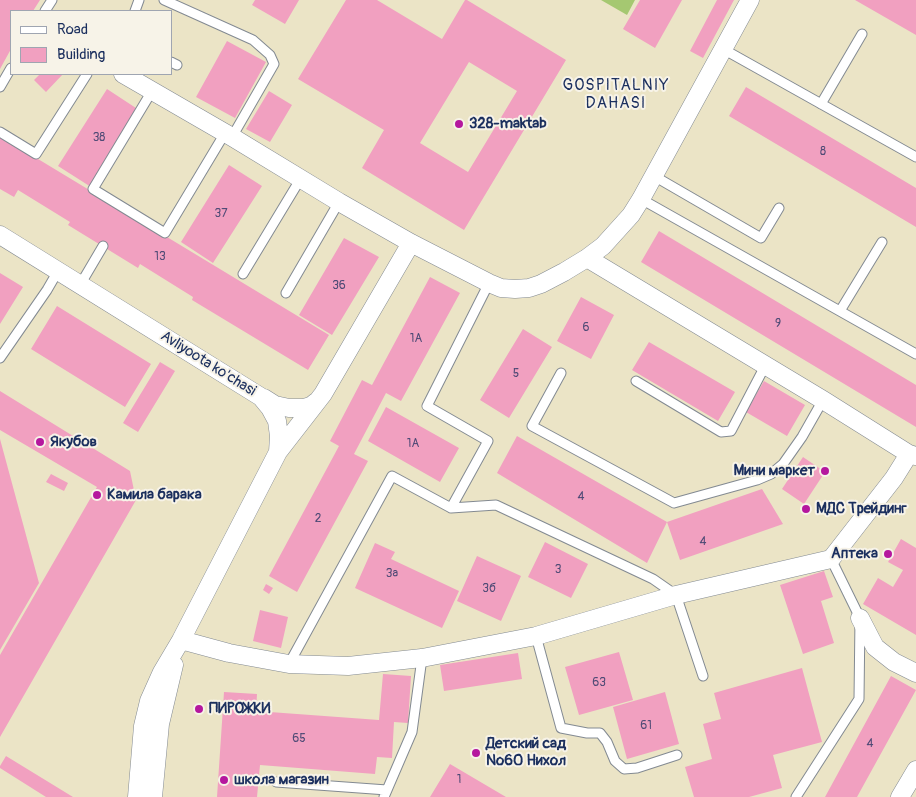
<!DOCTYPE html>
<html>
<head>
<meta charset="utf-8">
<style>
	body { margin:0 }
	#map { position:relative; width:916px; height:797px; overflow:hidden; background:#ebe4c6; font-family:Pangolin,sans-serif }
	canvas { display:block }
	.legend { position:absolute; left:10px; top:10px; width:162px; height:65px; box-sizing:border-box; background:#f7f3e8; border:1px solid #9fa5b1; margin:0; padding:6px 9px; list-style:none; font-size:15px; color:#1b2f5e }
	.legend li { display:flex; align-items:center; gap:10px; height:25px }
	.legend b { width:25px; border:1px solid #9fa5b1 }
</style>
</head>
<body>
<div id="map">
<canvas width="916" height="797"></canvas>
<ul class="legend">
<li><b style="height:6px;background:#fff"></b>Road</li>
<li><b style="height:14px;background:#f1a0c0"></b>Building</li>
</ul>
</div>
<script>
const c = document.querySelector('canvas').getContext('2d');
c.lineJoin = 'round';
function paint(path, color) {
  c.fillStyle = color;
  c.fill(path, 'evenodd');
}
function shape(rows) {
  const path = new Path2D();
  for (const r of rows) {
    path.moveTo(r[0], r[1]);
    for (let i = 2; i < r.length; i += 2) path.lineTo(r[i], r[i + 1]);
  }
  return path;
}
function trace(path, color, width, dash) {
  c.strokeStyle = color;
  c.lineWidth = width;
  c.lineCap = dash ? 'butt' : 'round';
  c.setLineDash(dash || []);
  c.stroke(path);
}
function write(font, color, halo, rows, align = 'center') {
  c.font = font + ' Pangolin,sans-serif';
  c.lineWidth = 4;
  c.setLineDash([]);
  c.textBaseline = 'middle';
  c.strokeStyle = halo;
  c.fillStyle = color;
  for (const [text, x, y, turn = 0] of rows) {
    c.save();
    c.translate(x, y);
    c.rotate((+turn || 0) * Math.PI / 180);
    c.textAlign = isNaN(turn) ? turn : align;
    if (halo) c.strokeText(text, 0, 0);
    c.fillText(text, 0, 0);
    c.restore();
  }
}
paint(shape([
	[601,0,635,0,627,15]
]), '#a5c871');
paint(shape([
	[0,0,40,0,33,11,11,11,11,49,0,69],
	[255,0,299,0,285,24,252,5],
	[346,0,377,0,442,39,465,0,467,0,566,60,464,230,362,168,384,130,298,79],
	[469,62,517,91,468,172,420,143],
	[640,0,682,0,655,48,623,29],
	[717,0,734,0,703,58,690,51],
	[855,0,916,0,916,35],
	[227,41,266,62,235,118,196,97],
	[40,74,63,74,46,92,34,80],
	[746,87,916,188,916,227,729,116],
	[107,89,139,110,91,187,58,166],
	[269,91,292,105,270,142,246,129],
	[0,136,329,335,308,370,192,300,193,297,140,264,138,268,68,225,70,222,18,190,14,197,0,189],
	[229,165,262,186,213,263,181,242],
	[659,231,916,385,916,427,641,262],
	[344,238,379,257,332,335,299,315],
	[0,273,23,287,0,324],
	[430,277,460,293,401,401,386,393,354,454,368,461,297,592,269,576,339,446,330,441,362,380,372,385],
	[581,297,614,315,591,359,557,341],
	[57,306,151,364,125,407,31,349],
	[523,329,552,347,509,418,480,400],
	[649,342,735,392,718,421,632,370],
	[160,362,175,371,138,432,123,423],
	[764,381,805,405,787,436,746,412],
	[0,391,130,471,136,500,0,737,0,655,97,487,0,430],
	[386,407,459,448,440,482,368,441],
	[517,436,667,522,762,489,783,524,680,560,667,522,647,563,497,473],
	[0,439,39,583,0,650],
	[803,457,825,472,804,504,782,489],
	[51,474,68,483,64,491,46,482],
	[901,539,916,548,916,635,863,604,878,578,893,587,903,570,888,562],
	[545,542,588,564,571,598,528,577],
	[375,543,395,552,391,559,459,591,442,628,355,588],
	[477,556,521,576,501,621,457,601],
	[824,571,833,597,821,601,834,643,803,654,780,585],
	[266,584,273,588,269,594,263,590],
	[260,610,288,617,281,648,253,641],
	[619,652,633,700,579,715,565,667],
	[518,653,522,679,444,691,440,665],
	[802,668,822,742,773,755,782,788,749,797,694,797,685,767,712,759,703,724,721,719,714,693],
	[383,674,411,676,408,723,394,722,392,758,377,757,375,774,260,765,257,797,217,797,224,692,257,694,256,711,379,720],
	[891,676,916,690,857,797,825,797],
	[665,692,679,744,627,759,613,707],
	[6,756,73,797,46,797,0,768,0,766],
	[450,764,506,797,430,797]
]), '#f1a0c0');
const service = shape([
	[164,0,253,40,270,55,274,64,232,137],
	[45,11,52,0],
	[135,11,139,0],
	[723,49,916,157],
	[171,62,177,65],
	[0,87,11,68],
	[152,91,93,189,165,233,225,133],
	[821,104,862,34],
	[0,132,36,154,87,74],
	[654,176,761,238,779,208],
	[641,199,916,354],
	[243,274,301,178],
	[80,285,103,246],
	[286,293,339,202],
	[840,311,882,242],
	[0,358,47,290,58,271],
	[561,373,532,426,674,503,757,480,771,474,783,464,802,437,823,400],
	[636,381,721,432,731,431,765,366],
	[451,508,496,505,653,579,676,595,703,676],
	[536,636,561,728,587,733,600,733,607,742,615,761,624,769,637,768,677,755],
	[289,664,392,476,451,508,488,441,427,406,489,283],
	[276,782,387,790],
	[384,797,412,732,422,658],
	[796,797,859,699,860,618,831,559]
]);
const minor = shape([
	[123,74,232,137,339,202,411,243,489,283,501,288,515,289,529,288,541,284,564,272,587,258,603,246,631,215,641,199,750,0],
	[0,235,261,397,270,408,277,421,279,436,278,452,181,640,162,672,149,701,143,726,137,797],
	[587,258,823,400,909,454,916,456],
	[264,398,275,405,289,408,304,408,311,406,316,402],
	[278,452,323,394,411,243],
	[860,618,875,647,894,662,916,673],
	[181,640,229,653,289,664,348,666,422,658,536,636,676,595,831,559,894,478,909,454],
	[153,797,160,724,174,665],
	[900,797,916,770]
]);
trace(service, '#838a92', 11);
trace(minor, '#838a92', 19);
trace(service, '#fff', 9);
trace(minor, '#fff', 18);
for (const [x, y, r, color] of [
	[459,124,5,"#b5179e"],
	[40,442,5,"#b5179e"],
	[825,471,5,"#b5179e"],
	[97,495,5,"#b5179e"],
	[806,509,5,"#b5179e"],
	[888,554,5,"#b5179e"],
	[199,709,5,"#b5179e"],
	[476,753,5,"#b5179e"],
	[224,780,5,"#b5179e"]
]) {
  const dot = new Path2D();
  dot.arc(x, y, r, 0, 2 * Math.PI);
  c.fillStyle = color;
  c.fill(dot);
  trace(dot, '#f7f3e8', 2);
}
write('12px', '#504b76', null, [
	["38",99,138],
	["8",823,152],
	["37",221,214],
	["13",160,257],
	["36",339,286],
	["9",778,324],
	["6",586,328],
	["1А",416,339],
	["5",516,374],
	["1А",413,444],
	["4",581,497],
	["2",318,519],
	["4",703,542],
	["3",558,570],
	["3а",392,574],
	["3б",489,589],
	["63",599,683],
	["61",646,726],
	["65",299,739],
	["4",870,744],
	["1",459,780]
]);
write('bold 15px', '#1b2f5e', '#f7f3e8', [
	["328-maktab",469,124],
	["Якубов",50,442],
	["Мини маркет",815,471,"right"],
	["Камила барака",107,495],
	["МДС Трейдинг",816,509],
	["Аптека",878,554,"right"],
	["ПИРОЖКИ",209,709],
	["Детский сад",486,744],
	["№60 Нихол",486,761],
	["школа магазин",234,780]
], 'left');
write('15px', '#1b2f5e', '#f7f3e8', [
	["Avliyoota ko'chasi",208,364,32]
]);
c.letterSpacing = '1px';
write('16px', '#1b2f5e', '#f7f3e8', [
	["GOSPITALNIY",616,86],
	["DAHASI",616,104]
]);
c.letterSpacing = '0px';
</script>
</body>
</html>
